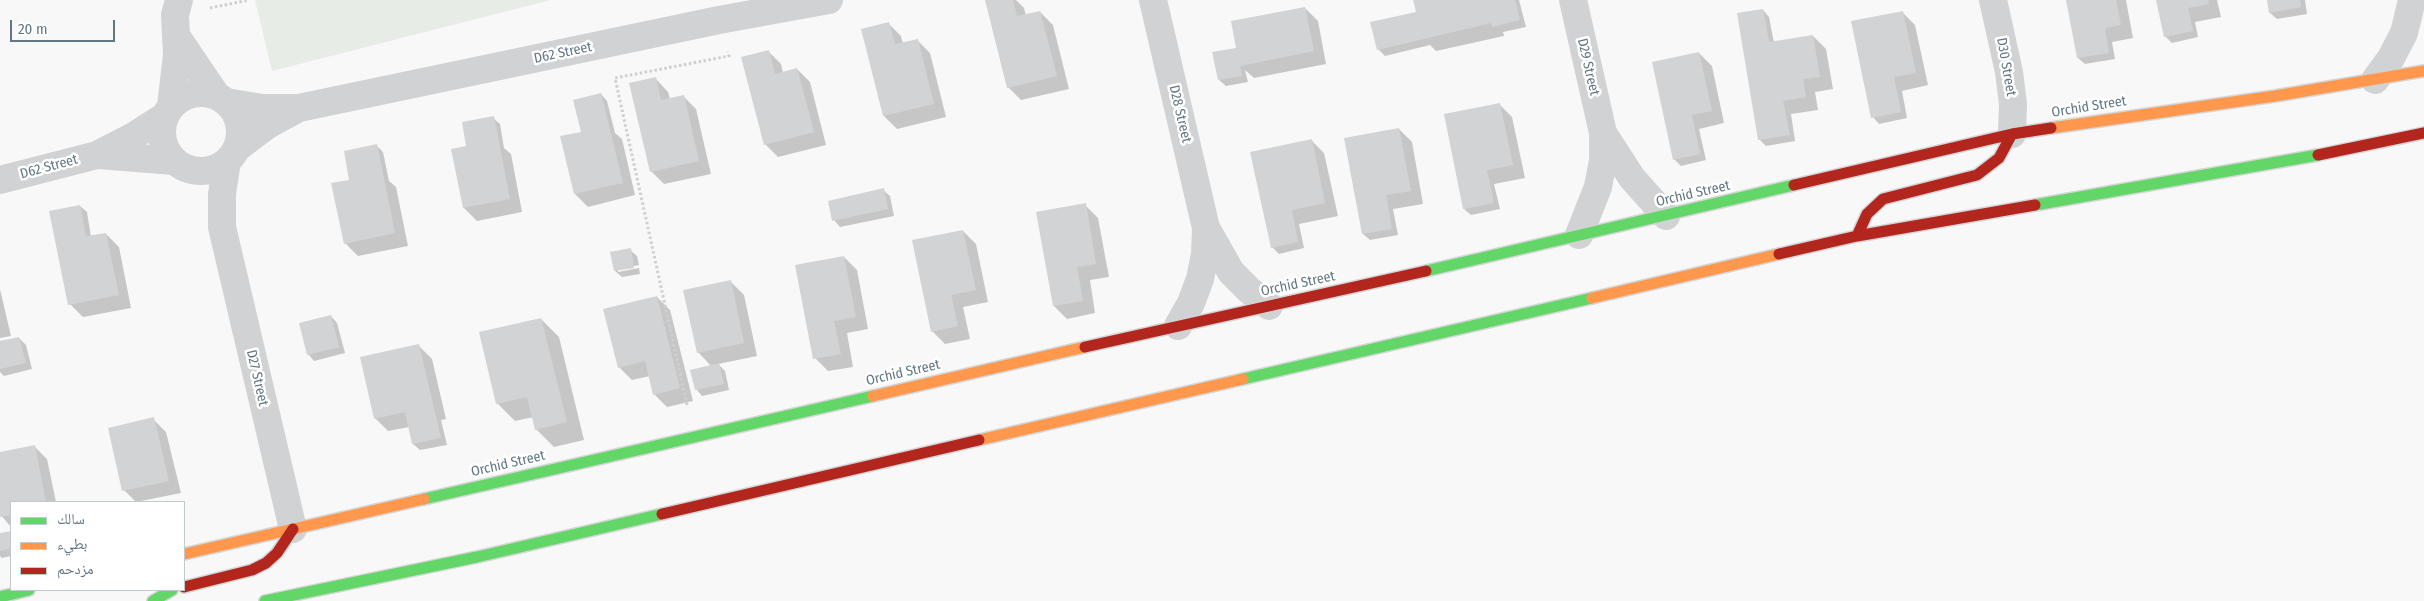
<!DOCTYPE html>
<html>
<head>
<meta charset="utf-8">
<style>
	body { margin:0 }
	#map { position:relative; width:2424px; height:601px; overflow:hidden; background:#f8f8f8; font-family:"Fira Sans Condensed","Noto Naskh Arabic",sans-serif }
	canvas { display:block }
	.legend { position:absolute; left:10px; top:501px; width:175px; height:90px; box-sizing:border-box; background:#fff; border:1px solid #c0c9ce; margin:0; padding:6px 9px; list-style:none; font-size:15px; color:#627784 }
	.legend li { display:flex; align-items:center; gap:10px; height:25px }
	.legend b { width:25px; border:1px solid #c0c9ce }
	.scale { position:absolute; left:10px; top:20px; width:105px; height:22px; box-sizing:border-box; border:2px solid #627784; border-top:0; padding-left:6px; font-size:15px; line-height:18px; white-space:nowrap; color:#627784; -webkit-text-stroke:4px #fff; paint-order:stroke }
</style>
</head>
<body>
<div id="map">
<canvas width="2424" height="601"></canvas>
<ul class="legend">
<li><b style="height:6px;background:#63d668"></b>سالك</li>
<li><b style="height:6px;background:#ff974d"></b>بطيء</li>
<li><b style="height:6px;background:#b3261e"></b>مزدحم</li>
</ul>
<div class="scale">20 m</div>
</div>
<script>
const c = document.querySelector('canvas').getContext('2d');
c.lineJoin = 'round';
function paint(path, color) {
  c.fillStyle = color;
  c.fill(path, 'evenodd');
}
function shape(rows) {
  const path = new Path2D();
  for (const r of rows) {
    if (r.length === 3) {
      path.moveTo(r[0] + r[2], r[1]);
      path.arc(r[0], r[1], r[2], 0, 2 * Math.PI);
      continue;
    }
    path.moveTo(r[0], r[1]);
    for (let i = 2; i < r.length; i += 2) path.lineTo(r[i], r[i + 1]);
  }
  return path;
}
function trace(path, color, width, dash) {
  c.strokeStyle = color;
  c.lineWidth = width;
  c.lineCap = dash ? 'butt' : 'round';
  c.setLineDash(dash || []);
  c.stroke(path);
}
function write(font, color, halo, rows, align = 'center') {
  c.font = font + ' "Fira Sans Condensed",sans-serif';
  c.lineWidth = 5;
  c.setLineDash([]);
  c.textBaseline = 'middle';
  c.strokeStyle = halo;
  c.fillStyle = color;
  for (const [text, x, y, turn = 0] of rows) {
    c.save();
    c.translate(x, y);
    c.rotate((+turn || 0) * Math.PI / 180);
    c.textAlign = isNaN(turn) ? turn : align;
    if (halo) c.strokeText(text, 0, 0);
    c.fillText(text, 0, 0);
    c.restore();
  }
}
paint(shape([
	[255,0,551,0,272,71]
]), '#e8ece6');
paint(shape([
	[989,0,1016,0,1024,8,1026,16,1040,12,1053,25,1069,89,1021,100,1008,87],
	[1414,0,1519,0,1526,27,1503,32,1504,36,1436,51,1430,45,1385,56,1378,49,1418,16],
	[2067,0,2126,0,2133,38,2112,42,2115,59,2085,64,2078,58],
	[2157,0,2217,0,2221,17,2195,22,2198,37,2172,43,2165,36],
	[2268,0,2305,0,2307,14,2277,19,2270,13],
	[1305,8,1318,21,1326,64,1254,78,1245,70,1248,82,1226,86,1219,80,1214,53,1238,49],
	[1763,10,1769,17,1774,43,1813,36,1826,49,1833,89,1815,92,1818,110,1791,114,1795,141,1766,146,1759,139],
	[1902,12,1915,25,1928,85,1902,91,1907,118,1879,124,1873,117],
	[888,23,901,36,903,44,917,40,930,53,946,117,897,129,884,116],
	[768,51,781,64,783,73,797,69,810,82,826,145,778,157,765,144],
	[1699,53,1712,66,1724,123,1699,129,1706,160,1681,166,1674,159],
	[655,78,668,92,670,99,683,96,696,109,711,174,664,184,651,171],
	[601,94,607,101,615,133,622,139,635,195,588,207,575,194],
	[1499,104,1512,117,1525,178,1494,184,1500,209,1471,215,1464,209],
	[493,118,500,124,504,148,511,154,522,212,477,221,464,208,469,147],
	[1399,129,1412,142,1423,204,1393,209,1398,235,1370,240,1363,234],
	[1311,140,1324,153,1338,216,1299,224,1304,248,1279,254,1272,247],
	[376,145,383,152,389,181,396,187,408,246,358,256,345,243,351,181],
	[883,190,890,196,894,216,840,227,834,220],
	[1085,205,1098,218,1109,277,1090,280,1095,313,1067,319,1054,306],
	[80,206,87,212,91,237,106,234,119,247,131,308,83,317,70,304],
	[963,231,976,244,988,302,963,307,970,339,945,344,932,331],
	[630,250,637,256,639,265,618,269,618,272,639,268,640,274,622,277,615,271],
	[844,257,857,270,868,329,847,333,853,367,828,371,815,358],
	[731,282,744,295,757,356,718,364,725,371,729,390,702,396,696,389,711,366,698,352],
	[0,289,11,336,0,338],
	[657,297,670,310,693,401,667,407,654,394,650,376,632,380,619,367],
	[331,316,337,323,345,353,314,361,308,354],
	[541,319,559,337,584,440,554,447,536,429,534,417,515,421,497,403],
	[19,338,26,345,32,369,4,376,0,372,0,343],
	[419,346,432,359,446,419,441,420,447,445,420,450,413,444,409,427,388,431,375,418],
	[153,419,166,432,181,493,136,502,124,490],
	[34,446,47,459,56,502,11,502,11,527,0,514,0,453],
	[11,532,11,556,2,558,0,556,0,534]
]), '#0003');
paint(shape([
	[985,0,1013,0,1017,16,1040,11,1057,76,1007,88],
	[1413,0,1515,0,1520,20,1492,27,1491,23,1377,50,1370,22,1416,12],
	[2066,0,2116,0,2121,25,2105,28,2109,53,2077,58],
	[2156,0,2208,0,2209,4,2188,8,2193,31,2164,37],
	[2267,0,2300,0,2301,7,2269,13],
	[1305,7,1314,51,1240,66,1242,76,1218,80,1212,52,1236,48,1231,21],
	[1763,9,1769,42,1813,35,1820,77,1803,79,1806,97,1783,101,1790,135,1758,140,1737,13],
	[1903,11,1916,73,1894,77,1901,112,1871,118,1851,21],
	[889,22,895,44,918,39,934,104,883,116,861,29],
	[769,50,775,74,797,68,814,132,764,145,741,57],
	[1699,52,1712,111,1692,115,1700,154,1673,160,1652,62],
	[656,77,661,100,684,95,699,161,650,172,629,83],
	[601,93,623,183,574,194,560,136,581,132,573,100],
	[1500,103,1513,165,1487,170,1494,203,1463,209,1444,114],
	[494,116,510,199,463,208,451,149,466,146,462,122],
	[1399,128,1411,191,1386,195,1392,229,1362,234,1344,138],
	[1312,139,1325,203,1292,210,1298,242,1271,248,1250,152],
	[377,144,395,233,344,244,331,183,349,180,344,151],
	[884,188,888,209,832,221,828,201],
	[1086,203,1096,264,1077,267,1083,301,1053,306,1036,212],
	[80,205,86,236,106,233,119,295,68,305,49,211],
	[963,230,976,290,951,295,958,326,931,332,912,240],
	[631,248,634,268,614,271,610,252],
	[844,256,856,317,834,321,841,354,813,359,795,265],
	[731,280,744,343,697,353,683,290],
	[657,296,680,388,653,395,645,361,618,368,603,309],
	[331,315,339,347,307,355,299,323],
	[541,318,567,422,535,430,527,397,496,404,479,332],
	[19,337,26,363,0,369,0,341],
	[419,344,441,438,412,444,405,412,374,419,360,357],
	[719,363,724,384,695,390,690,370],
	[154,417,169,481,122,491,108,428],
	[35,445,46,502,11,502,11,515,0,517,0,452],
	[11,531,11,548,0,551,0,533]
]), '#d2d3d4');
const fast = shape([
	[2035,205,2318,155],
	[1426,271,1794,185],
	[1243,379,1592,298],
	[424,499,873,396],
	[0,597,29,590],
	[153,601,172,590],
	[265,601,477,557,662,514]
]);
const slow = shape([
	[2051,128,2275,96,2424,71],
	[1592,298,1779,254],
	[873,396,1085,347],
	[979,440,1243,379],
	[184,554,424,499]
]);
const jam = shape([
	[2318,155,2424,133],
	[1794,185,2012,134,2051,128],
	[1857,236,1867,214,1883,199,1977,175,1999,158,2012,134],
	[1779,254,1857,236,2035,205],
	[1085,347,1426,271],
	[662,514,979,440],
	[184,587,252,570,266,563,277,553,293,529]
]);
trace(fast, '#d5d6d7', 14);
trace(slow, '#d5d6d7', 14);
trace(jam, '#d5d6d7', 14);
trace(shape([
	[210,8,249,0],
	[687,405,615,78,729,56,727,52]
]), '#cecfd0', 3, [2.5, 2.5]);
trace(shape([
	[1153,0,1206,228,1231,272,1249,290,1269,306],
	[1573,0,1603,133,1603,161,1598,187,1579,235],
	[1993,0,2009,72,2013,104,2012,134],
	[177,37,217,96],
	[2375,80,2391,58,2404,33,2412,0],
	[201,132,39],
	[226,102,262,108,299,108,719,20,829,0],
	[171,106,177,55,175,15,179,0],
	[1603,133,1632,178,1666,216],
	[237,148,266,126,297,109],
	[99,155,174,161],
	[227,161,222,194,222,227,293,529],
	[0,180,97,155,132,137,165,116],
	[1178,326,1191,303,1200,279,1205,254,1206,228]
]), '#d1d2d3', 28);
trace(fast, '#63d668', 11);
trace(slow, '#ff974d', 11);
trace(jam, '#b3261e', 11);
write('14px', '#627784', '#fff', [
	["D62 Street",563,53,-12],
	["D29 Street",1588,67,77],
	["D30 Street",2006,67,80],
	["Orchid Street",2089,107,-9],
	["D28 Street",1180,114,77],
	["D62 Street",49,167,-15],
	["Orchid Street",1693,194,-13],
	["Orchid Street",1298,284,-12],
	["Orchid Street",903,373,-13],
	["D27 Street",257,378,77],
	["Orchid Street",508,464,-13]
]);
</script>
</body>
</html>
